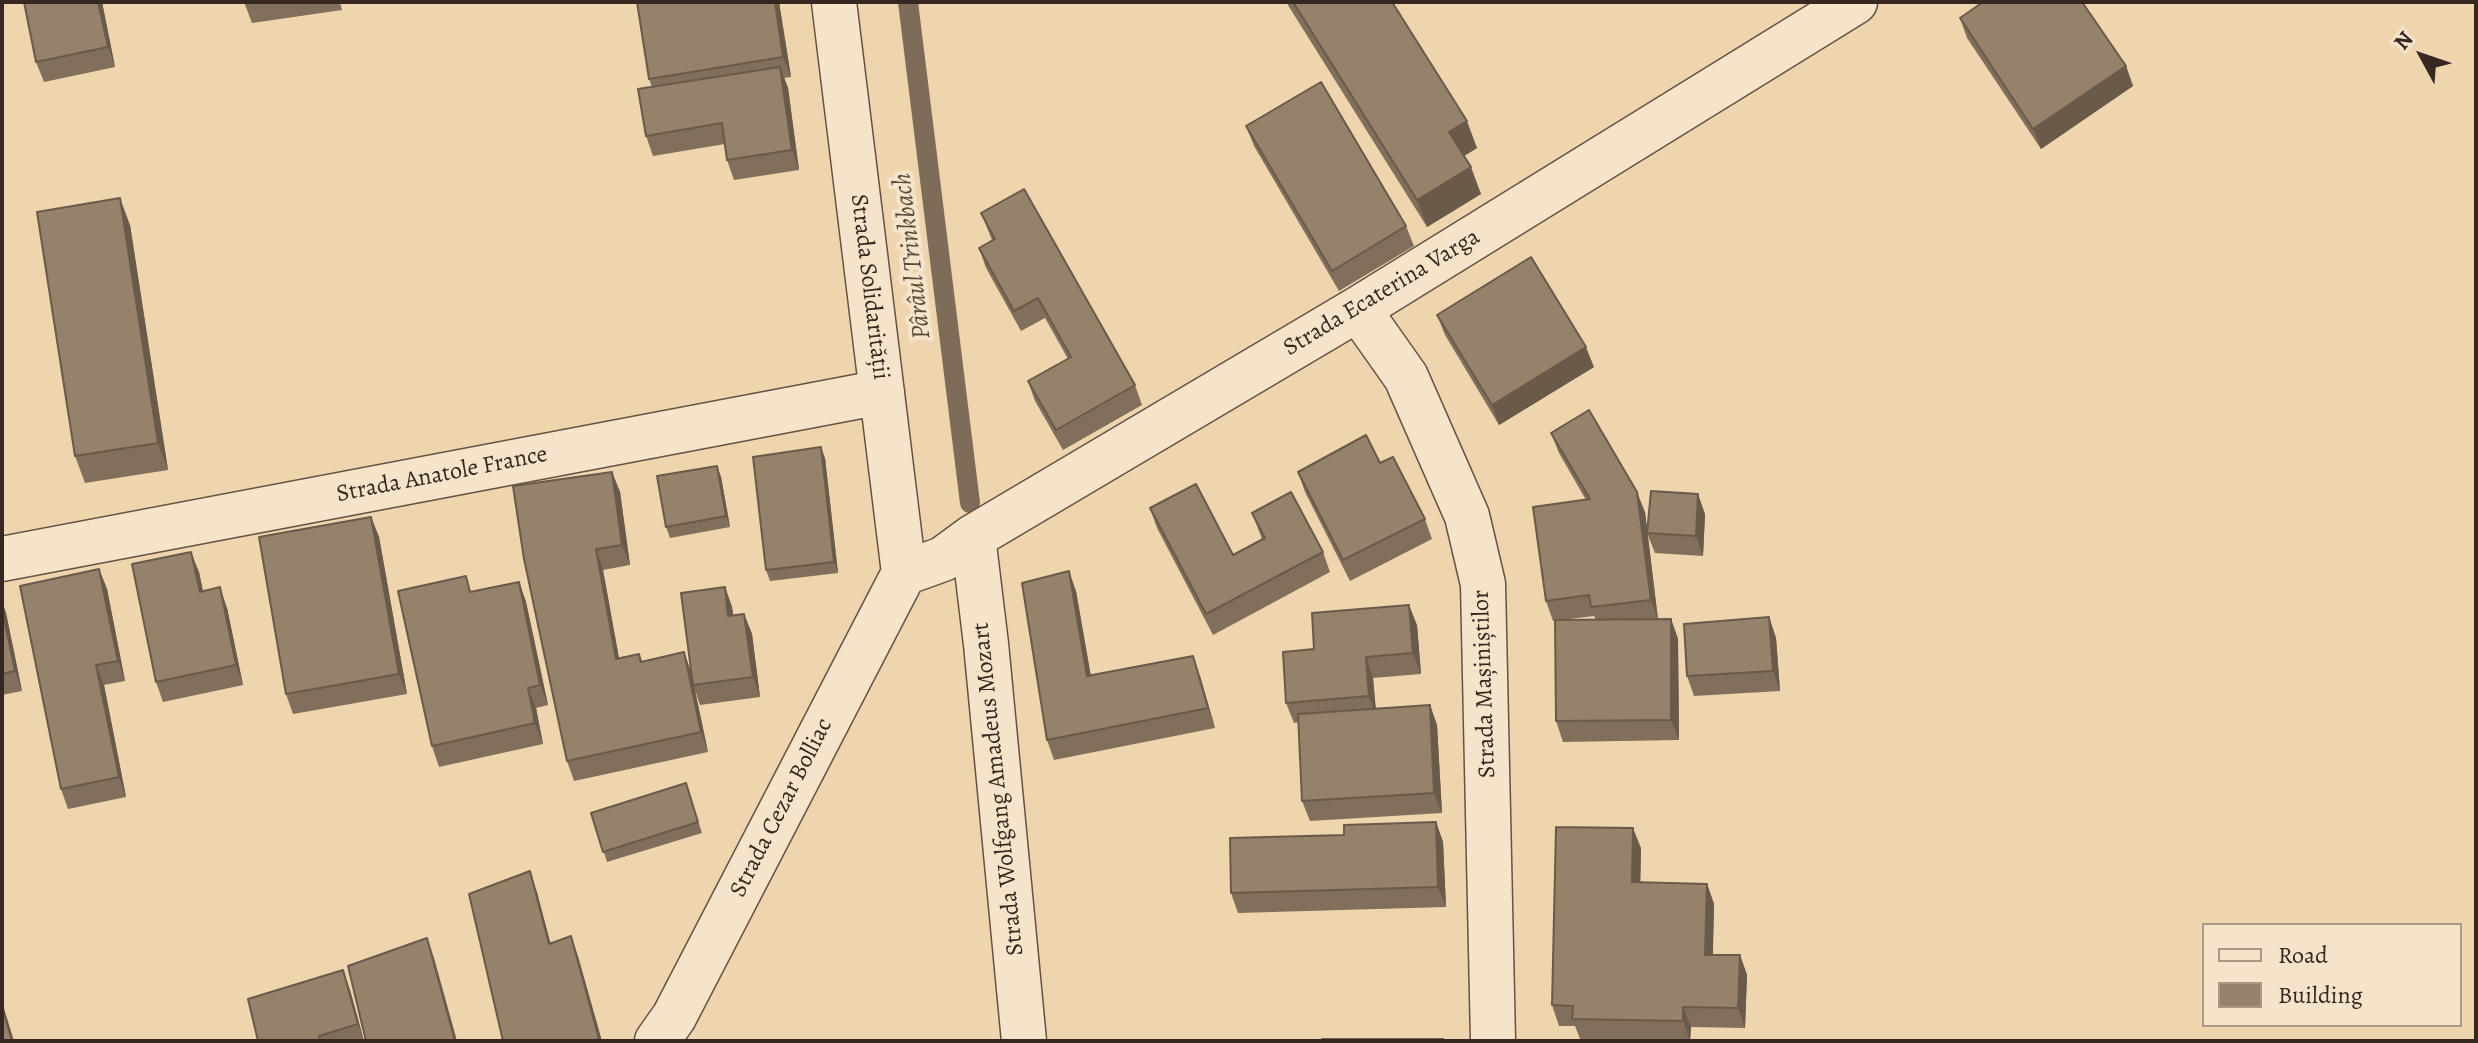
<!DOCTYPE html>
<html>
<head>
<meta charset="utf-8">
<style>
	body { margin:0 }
	#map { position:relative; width:2478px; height:1043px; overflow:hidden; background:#efd5ae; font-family:Alegreya,serif }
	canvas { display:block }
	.frame { position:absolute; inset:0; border:4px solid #362720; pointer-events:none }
	.legend { position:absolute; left:2202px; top:923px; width:260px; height:104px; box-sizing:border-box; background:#f5e4ca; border:2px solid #a99886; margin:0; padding:10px 14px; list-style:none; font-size:24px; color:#362720 }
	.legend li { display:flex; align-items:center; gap:16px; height:40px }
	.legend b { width:40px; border:2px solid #a99886 }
	.north { position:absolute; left:2382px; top:16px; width:80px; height:80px; -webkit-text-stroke:6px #f5e4ca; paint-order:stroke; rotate:310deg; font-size:22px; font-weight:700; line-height:32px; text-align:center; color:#362720 }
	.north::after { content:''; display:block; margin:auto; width:28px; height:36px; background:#362720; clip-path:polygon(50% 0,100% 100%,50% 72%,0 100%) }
</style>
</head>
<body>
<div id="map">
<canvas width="2478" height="1043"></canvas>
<div class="frame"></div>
<ul class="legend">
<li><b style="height:10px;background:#f5e4ca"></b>Road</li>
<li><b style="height:22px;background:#96816a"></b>Building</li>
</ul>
<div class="north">N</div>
</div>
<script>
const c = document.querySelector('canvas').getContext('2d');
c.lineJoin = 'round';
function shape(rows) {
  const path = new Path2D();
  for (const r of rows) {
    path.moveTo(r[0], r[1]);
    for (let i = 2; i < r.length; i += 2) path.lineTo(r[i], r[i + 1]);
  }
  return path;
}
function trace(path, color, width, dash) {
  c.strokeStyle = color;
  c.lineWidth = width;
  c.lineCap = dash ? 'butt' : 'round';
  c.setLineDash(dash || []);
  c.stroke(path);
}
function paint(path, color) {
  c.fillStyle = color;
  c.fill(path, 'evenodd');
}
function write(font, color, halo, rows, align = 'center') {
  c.font = font + ' Alegreya,serif';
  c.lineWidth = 8;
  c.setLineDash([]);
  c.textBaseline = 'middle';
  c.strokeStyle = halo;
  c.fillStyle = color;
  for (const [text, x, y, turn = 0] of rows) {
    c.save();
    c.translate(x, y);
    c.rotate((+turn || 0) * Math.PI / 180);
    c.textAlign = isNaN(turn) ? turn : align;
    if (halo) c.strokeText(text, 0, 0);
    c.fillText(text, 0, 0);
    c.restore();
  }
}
trace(shape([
	[908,2,970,503]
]), '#7f6c58', 20);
const minor = shape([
	[834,2,904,573],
	[1358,309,1406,377,1467,516,1483,584,1493,1041],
	[973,537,986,644,1024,1041],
	[2,559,882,392],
	[904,573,943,559,973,537,1358,309,1855,2],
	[657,1041,674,1017,904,573]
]);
trace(minor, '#645244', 47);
trace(minor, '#f5e4ca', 44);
paint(shape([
	[102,2,115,67,44,82,36,62],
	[244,2,340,2,342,10,252,23],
	[779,2,791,77,784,78,788,88,799,170,734,180,727,160,725,144,653,156,646,136,652,87,649,79],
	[1286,2,1392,2,1477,148,1464,156,1481,194,1427,227],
	[1960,18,2126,66,2133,86,2041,149,1967,38],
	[1246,126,1406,226,1414,246,1339,291,1254,146],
	[981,213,1135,385,1142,405,1063,450,1035,401,1028,381,1068,359,1045,318,1021,331,986,268,979,248,992,240],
	[130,225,168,470,85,483,75,456],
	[1437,315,1594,367,1499,425,1445,335],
	[1551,433,1645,512,1658,619,1671,619,1678,639,1679,740,1563,742,1556,721,1555,621,1553,621,1546,601,1586,500,1559,453],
	[1594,616,1596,620,1561,620],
	[825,458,838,573,770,581,766,570],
	[717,466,721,477,730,527,670,538,666,527],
	[612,472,620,492,630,565,603,570,619,659,639,654,642,662,684,652,691,672,725,587,732,607,733,615,744,614,752,634,760,697,700,705,695,690,708,752,574,781,567,761,524,559],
	[1298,472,1425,519,1432,539,1350,581,1305,492],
	[1150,508,1233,555,1262,539,1252,513,1323,552,1330,572,1213,635,1157,528],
	[1705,514,1703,556,1655,553,1647,533],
	[371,517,379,537,407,694,293,714,286,694],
	[99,569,107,589,125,681,104,685,126,797,68,809,61,789],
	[199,572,203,591,227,608,243,685,163,702,156,682],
	[519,582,526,602,548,705,536,708,543,744,439,767,432,746,472,592],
	[1076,591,1091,676,1200,676,1215,728,1054,760,1047,740],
	[2,602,6,613,22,691,2,695],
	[1769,617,1776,638,1780,691,1694,696,1687,676],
	[1417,625,1421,674,1373,678,1376,709,1430,705,1437,725,1442,813,1310,821,1302,801,1299,722,1294,723,1286,703,1314,649],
	[686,783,702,833,607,862,591,813],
	[1436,822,1443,842,1446,907,1238,913,1231,893,1344,835],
	[1641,848,1640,882,1707,884,1714,904,1713,955,1740,955,1747,975,1745,1028,1691,1027,1690,1041,1580,1039,1575,1026,1559,1026,1552,1005],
	[343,970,350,990,364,1041,258,1041]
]), '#816f5b');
paint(shape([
	[98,2,102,2,115,67,108,47],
	[775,2,779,2,791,77,783,57],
	[2126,66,2133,86,2041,149,2033,129],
	[780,67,788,88,799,170,792,150],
	[1467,121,1477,148,1459,159,1449,132],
	[1471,167,1481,194,1427,227,1417,200],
	[120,198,130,225,168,470,158,443],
	[1586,347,1594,367,1499,425,1492,405],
	[821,447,825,458,838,573,834,562],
	[717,466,721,477,730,527,726,516],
	[612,472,620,492,630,565,622,545],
	[1637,492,1645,512,1658,620,1651,600],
	[1698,494,1705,514,1703,556,1696,536],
	[371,517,379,537,407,694,399,674],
	[596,549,603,570,623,680,616,659],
	[191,552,199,572,207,612,200,592],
	[99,569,107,589,125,681,118,661],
	[1069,571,1076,591,1094,696,1087,676],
	[519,582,526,602,548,705,540,685],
	[220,587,227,608,243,685,236,665],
	[725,587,732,607,736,636,728,616],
	[2,602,6,613,22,691,15,671,2,609],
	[1409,605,1417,625,1421,674,1413,653],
	[744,614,752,634,760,697,753,677],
	[1769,617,1776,638,1780,691,1773,671],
	[1671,619,1678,639,1679,740,1671,720],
	[684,652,691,672,708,752,701,732],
	[1193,656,1200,676,1215,728,1208,708],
	[1366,657,1373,678,1376,716,1369,696],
	[96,665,104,685,126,797,119,777],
	[528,688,536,708,543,744,535,723],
	[1430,705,1437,725,1442,813,1434,793],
	[1436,822,1443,842,1446,907,1438,887],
	[1633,828,1641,848,1640,902,1632,882],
	[530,871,537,892,556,964,549,944],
	[1707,884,1714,904,1712,976,1705,955],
	[571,936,578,956,602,1041,600,1041,599,1039],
	[427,938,434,958,457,1041,455,1041],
	[1740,955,1747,975,1745,1028,1738,1008],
	[343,970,350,990,364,1041,358,1024],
	[2,1002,14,1041,12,1041,2,1006],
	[1683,1007,1691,1027,1690,1041,1683,1021]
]), '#695a4a');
const building = shape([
	[24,2,98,2,108,47,36,62,24,2],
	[637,2,775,2,783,57,649,79,637,2],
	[1293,2,1392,2,1467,121,1449,132,1471,167,1417,200,1293,2],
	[1983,2,2082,2,2126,66,2033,129,1960,18,1983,2],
	[780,67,792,150,727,160,722,123,646,136,638,89,780,67],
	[1321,82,1406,226,1332,271,1246,126,1321,82],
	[1024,189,1135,385,1056,430,1028,381,1071,357,1038,298,1014,311,979,248,995,239,981,213,1024,189],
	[120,198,158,443,75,456,37,212,120,198],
	[1531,257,1586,347,1492,405,1437,315,1531,257],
	[1589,410,1637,492,1651,600,1591,607,1589,595,1546,601,1533,507,1590,499,1551,433,1589,410],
	[1366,435,1380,463,1393,457,1425,519,1343,560,1298,472,1366,435],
	[821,447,834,562,766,570,753,457,821,447],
	[717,466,726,516,666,527,657,476,717,466],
	[612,472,622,545,596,549,616,659,639,654,641,662,684,652,701,732,567,761,524,559,513,486,612,472],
	[1196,484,1233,555,1265,538,1252,513,1291,492,1323,552,1206,614,1150,508,1196,484],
	[1651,491,1698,494,1696,536,1647,533,1651,491],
	[371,517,399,674,286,694,259,537,371,517],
	[191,552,200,592,220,587,236,665,156,682,132,564,191,552],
	[99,569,118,661,96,665,119,777,61,789,20,586,99,569],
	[1069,571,1087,676,1193,656,1208,708,1047,740,1022,583,1069,571],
	[466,576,470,592,519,582,540,685,528,688,535,723,432,746,398,591,466,576],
	[725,587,728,616,744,614,753,677,693,685,681,593,725,587],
	[1409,605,1413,653,1366,657,1369,696,1286,703,1283,652,1314,649,1312,613,1409,605],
	[2,609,15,671,2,674,2,609],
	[1769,617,1773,671,1687,676,1684,624,1769,617],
	[1671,619,1671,720,1556,721,1555,620,1671,619],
	[1430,705,1434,793,1302,801,1298,714,1430,705],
	[686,783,698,822,603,852,591,813,686,783],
	[1436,822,1438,887,1231,893,1230,838,1344,835,1344,825,1436,822],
	[1556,827,1633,828,1632,882,1707,884,1705,955,1740,955,1738,1008,1683,1007,1683,1021,1572,1019,1573,1006,1552,1005,1556,827],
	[530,871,549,944,571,936,599,1039,590,1041,503,1041,469,894,530,871],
	[427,938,455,1041,366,1041,348,966,427,938],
	[343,970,358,1024,319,1036,320,1041,258,1041,248,999,343,970],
	[2,1006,12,1041,2,1041,2,1006],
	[1322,1039,1443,1039,1443,1041,1322,1041,1322,1039]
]);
paint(building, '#96816a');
trace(building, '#695a4a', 2);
write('24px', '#362720', '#f5e4ca', [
	["Strada Solidarității",869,287,83],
	["Strada Ecaterina Varga",1382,293,-31],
	["Strada Anatole France",442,475,-11],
	["Strada Mașiniștilor",1485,684,-92],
	["Strada Wolfgang Amadeus Mozart",999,789,-96],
	["Strada Cezar Bolliac",782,808,-63]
]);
write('italic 26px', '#5b4a3c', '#f5e4ca', [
	["Pârâul Trinkbach",913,256,-97]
]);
</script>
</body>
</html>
